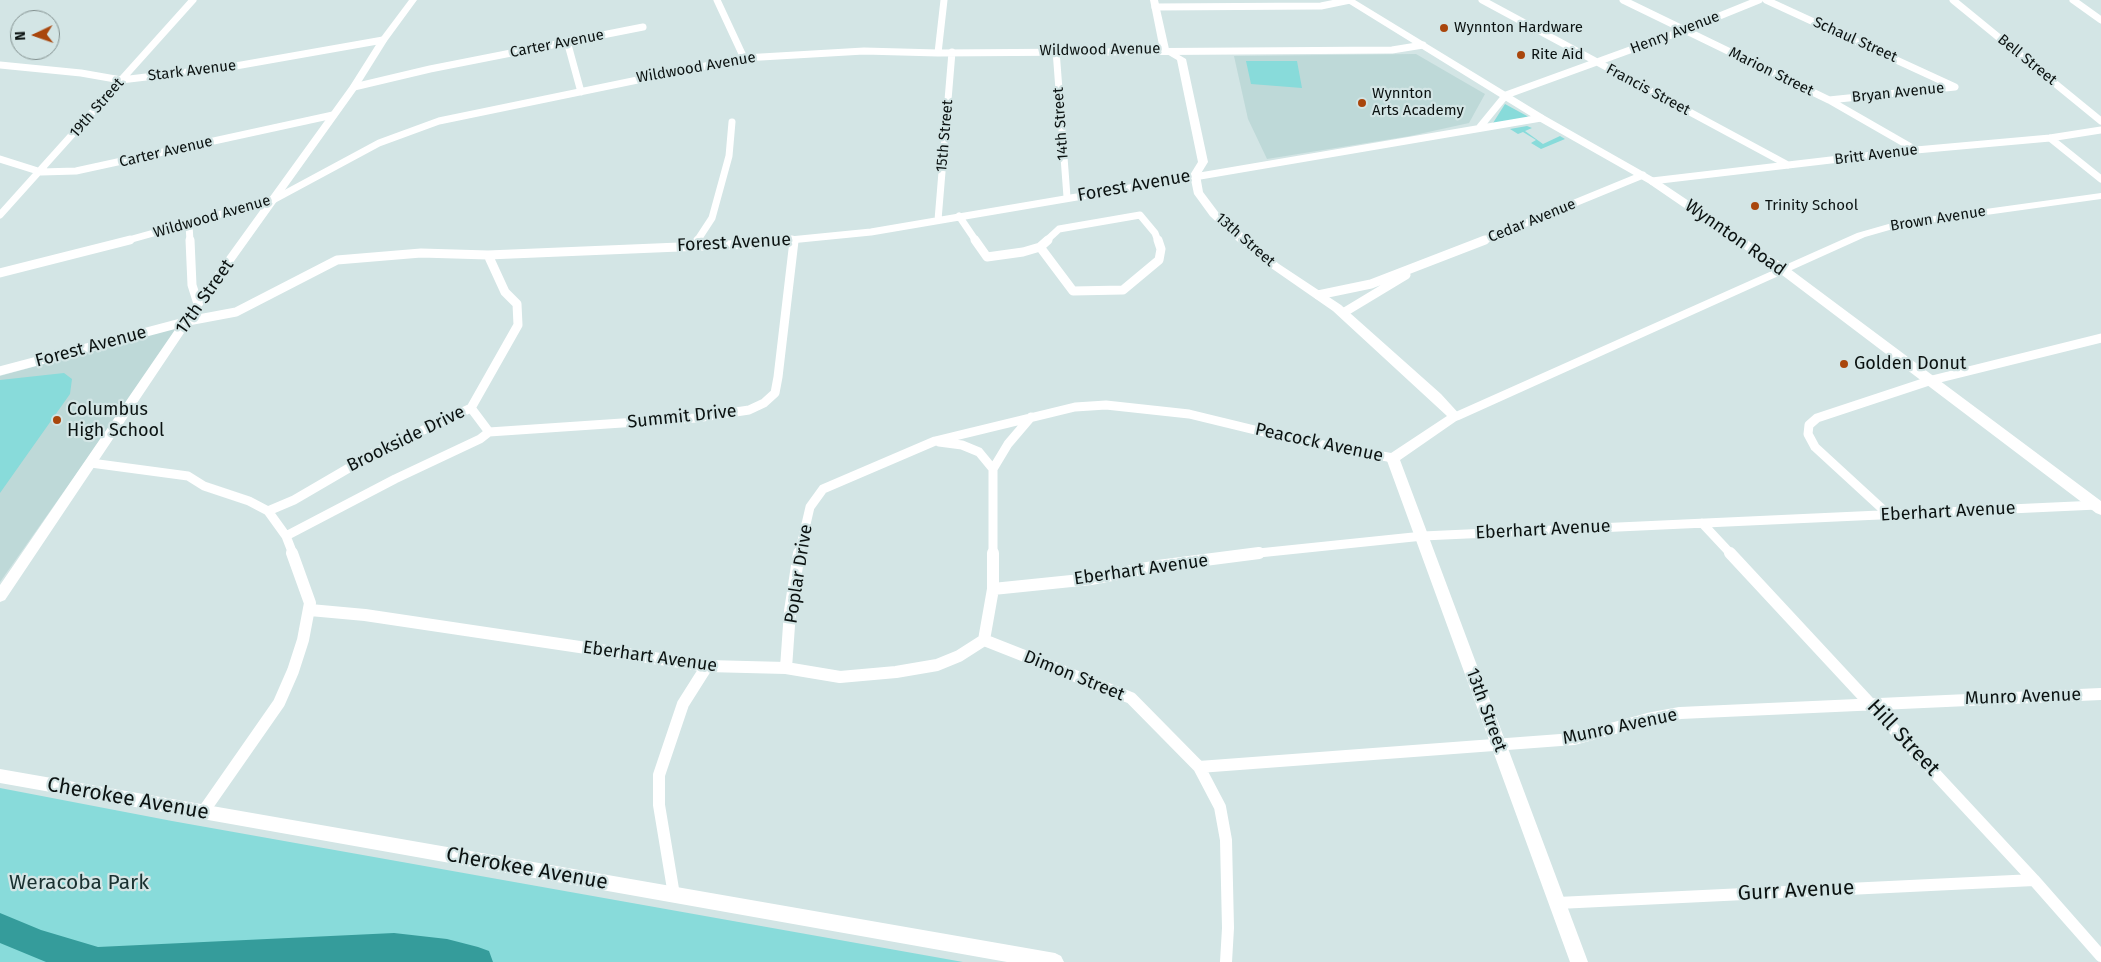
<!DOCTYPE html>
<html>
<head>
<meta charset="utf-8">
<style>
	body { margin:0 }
	#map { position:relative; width:2101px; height:962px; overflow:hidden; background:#d3e5e5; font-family:"Fira Sans",sans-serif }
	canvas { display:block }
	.north { position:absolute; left:10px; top:10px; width:50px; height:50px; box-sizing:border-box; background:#d3e5e5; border:1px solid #839190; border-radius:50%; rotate:267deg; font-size:14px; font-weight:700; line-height:20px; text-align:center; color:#0b1211 }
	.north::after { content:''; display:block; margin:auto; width:18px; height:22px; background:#a9460c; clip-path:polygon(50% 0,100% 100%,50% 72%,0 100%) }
</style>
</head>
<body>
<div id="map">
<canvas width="2101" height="962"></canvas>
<div class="north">N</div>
</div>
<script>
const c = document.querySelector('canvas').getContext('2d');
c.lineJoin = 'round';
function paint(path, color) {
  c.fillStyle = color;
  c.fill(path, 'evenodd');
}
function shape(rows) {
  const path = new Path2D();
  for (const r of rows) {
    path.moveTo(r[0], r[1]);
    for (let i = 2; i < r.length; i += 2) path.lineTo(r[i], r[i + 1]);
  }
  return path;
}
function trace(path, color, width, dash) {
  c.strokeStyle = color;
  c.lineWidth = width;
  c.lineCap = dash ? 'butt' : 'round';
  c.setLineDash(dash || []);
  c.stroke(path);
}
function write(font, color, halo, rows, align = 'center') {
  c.font = font + ' "Fira Sans",sans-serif';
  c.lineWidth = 4.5;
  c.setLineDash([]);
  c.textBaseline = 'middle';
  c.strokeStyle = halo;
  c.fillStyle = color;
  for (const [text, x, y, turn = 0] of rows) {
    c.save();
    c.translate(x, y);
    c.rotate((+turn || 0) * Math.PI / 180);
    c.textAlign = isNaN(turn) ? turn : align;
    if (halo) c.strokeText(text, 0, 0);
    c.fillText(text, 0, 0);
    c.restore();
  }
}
paint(shape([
	[1416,54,1485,94,1469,123,1410,136,1267,159,1248,119,1234,56],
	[179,327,84,463,0,582,0,376]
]), '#bed9d8');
paint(shape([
	[1246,61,1297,61,1302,88,1251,84],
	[1505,104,1527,116,1529,118,1493,123],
	[1527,126,1532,128,1525,131,1543,144,1560,136,1565,139,1541,149,1531,143,1536,140,1523,132,1518,134,1510,129],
	[64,373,72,379,70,394,0,493,0,380],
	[0,788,172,821,963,962,0,962]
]), '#88dbda');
paint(shape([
	[0,913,41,930,98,947,394,933,447,939,478,947,489,951,493,962,46,962,0,943,0,913]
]), '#359c9b');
trace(shape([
	[717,0,744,58],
	[1482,0,1788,165],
	[1623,0,1829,100,1916,150],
	[1766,0,1955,87,1829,100],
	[1953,0,2101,121],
	[2073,0,2101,20],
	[1155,7,1321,6,1350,0],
	[567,41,581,92],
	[1056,50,1067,197],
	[938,53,944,0],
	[0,65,81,73,121,80,230,67,383,40],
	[354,87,430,69,643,27],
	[1479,128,1506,95,1685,30,1759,0],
	[2050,138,2101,179],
	[0,159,41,172,76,171,333,115],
	[1652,181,1916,150,2050,138,2101,130],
	[0,215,193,0],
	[959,216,976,241],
	[938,220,952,52],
	[189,225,190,241],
	[125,241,275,199,379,143,439,121,744,58,864,51,938,53,1392,50,1423,45],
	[697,241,712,218,729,156,732,122],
	[780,241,871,232,1541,118],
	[1046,241,1059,229,1140,215,1155,233,1158,241],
	[1482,241,1643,175]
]), '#fff', 7);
trace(shape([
	[190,240,192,285,198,304],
	[975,240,987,257,1023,252,1040,247],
	[1048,240,1040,247,1073,291,1123,290,1159,260,1161,249,1158,240],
	[695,245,698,240],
	[0,273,130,240],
	[1318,295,1371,284,1485,240],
	[1343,313,1406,275],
	[0,371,188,321,236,312,337,260,421,253,488,255,751,244,792,240],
	[471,408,489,432,696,418,749,410,764,403,775,393,778,377,794,241],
	[939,442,962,445,979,452,993,469],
	[91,463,188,476,204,486,249,501,268,511,286,536,293,554],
	[268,511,294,500,378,451,471,408,518,325,517,304,505,292,488,255],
	[1889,515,1815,447,1808,434,1809,425,1817,418,1932,380,2101,338],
	[1702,523,1731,554],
	[286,536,395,479,480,439,489,432],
	[799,554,810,507,823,489,935,441,1075,407,1106,405,1189,414,1296,440,1393,458],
	[993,554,993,469,1008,444,1031,417],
	[1249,554,1423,536,2097,505]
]), '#fff', 9);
trace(shape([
	[1730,553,2034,880,2101,956],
	[993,589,1091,579,1158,566,1259,553],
	[310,610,365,615,707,666,786,668,840,677,896,672,937,665,959,656,984,640],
	[984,640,1131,698,1199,767,1220,807,1226,840,1228,928,1226,962],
	[984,640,993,589,993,553],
	[786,668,790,611,799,553],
	[1199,767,1574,739,1648,719,1680,713,2101,694],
	[203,812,279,703,293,671,303,640,310,603,292,553],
	[674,895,659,805,659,775,683,704,707,666],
	[1558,903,2034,880]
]), '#fff', 12);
paint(shape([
	[409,0,417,0,387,41,357,89,202,306,5,600,0,602,0,585,194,302,350,86,379,40,409,0],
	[2101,193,2101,199,1900,227,1865,237,1459,420,1455,421,1449,417,1451,414,1857,233,1899,221,2101,193],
	[0,769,1055,953,1061,956,1064,962,1007,962,0,783,0,769]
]), '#fff');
paint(shape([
	[1150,0,1158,0,1169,49,1186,59,1208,162,1200,175,1203,192,1218,212,1279,264,1341,305,1441,394,1462,417,1400,460,1588,962,1570,962,1386,458,1388,455,1447,416,1333,311,1271,268,1237,241,1210,216,1194,194,1190,175,1198,162,1177,60,1160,50,1150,0]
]), '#fff');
paint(shape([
	[1343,0,1355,0,1545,116,1656,179,1786,266,2101,501,2101,515,2096,513,1778,272,1648,183,1537,120,1343,0]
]), '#fff');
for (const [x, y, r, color] of [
	[1444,28,5,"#a9460c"],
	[1521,55,5,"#a9460c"],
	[1362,103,5,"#a9460c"],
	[1755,206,5,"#a9460c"],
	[1844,364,5,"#a9460c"],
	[57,420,5,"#a9460c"]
]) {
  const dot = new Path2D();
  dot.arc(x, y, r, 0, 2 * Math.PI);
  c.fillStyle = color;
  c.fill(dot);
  trace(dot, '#d3e5e5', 2);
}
write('15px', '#0b1211', '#d3e5e5', [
	["Wynnton Hardware",1454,28],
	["Rite Aid",1531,55],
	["Wynnton",1372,94],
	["Arts Academy",1372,111],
	["Trinity School",1765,206]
], 'left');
write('15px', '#0b1211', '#d3e5e5', [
	["Henry Avenue",1675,33,-21],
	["Schaul Street",1855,40,24],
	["Carter Avenue",557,44,-11],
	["Wildwood Avenue",1100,50,-1],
	["Bell Street",2027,60,39],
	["Wildwood Avenue",696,68,-10],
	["Stark Avenue",192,71,-7],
	["Marion Street",1771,72,26],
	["Francis Street",1648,90,28],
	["Bryan Avenue",1898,93,-6],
	["19th Street",97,108,-49],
	["14th Street",1061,124,-94],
	["15th Street",945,136,-85],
	["Carter Avenue",166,152,-13],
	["Britt Avenue",1876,155,-7],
	["Wildwood Avenue",212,217,-16],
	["Brown Avenue",1938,219,-9],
	["Cedar Avenue",1532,221,-22],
	["13th Street",1245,240,41]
]);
write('18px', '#0b1211', '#d3e5e5', [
	["Forest Avenue",1134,186,-10],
	["Wynnton Road",1735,238,35],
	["Forest Avenue",734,243,-3],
	["17th Street",205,297,-55],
	["Forest Avenue",91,347,-15],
	["Summit Drive",682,417,-6],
	["Brookside Drive",406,439,-26],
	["Peacock Avenue",1319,443,12],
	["Eberhart Avenue",1948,512,-3],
	["Eberhart Avenue",1543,530,-3],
	["Eberhart Avenue",1141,570,-8],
	["Poplar Drive",799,574,-81],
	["Eberhart Avenue",650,657,8],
	["Dimon Street",1074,676,22],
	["Munro Avenue",2023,697,-2],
	["13th Street",1486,710,70],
	["Munro Avenue",1620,727,-12]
]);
write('18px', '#0b1211', '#d3e5e5', [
	["Golden Donut",1854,364],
	["Columbus",67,410],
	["High School",67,431]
], 'left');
write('21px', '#0b1211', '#d3e5e5', [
	["Hill Street",1903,738,47],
	["Cherokee Avenue",128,799,10],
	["Cherokee Avenue",527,869,10],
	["Gurr Avenue",1796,891,-3]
]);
write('21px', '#193030', '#d3e5e5', [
	["Weracoba Park",79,883]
]);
</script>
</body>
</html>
